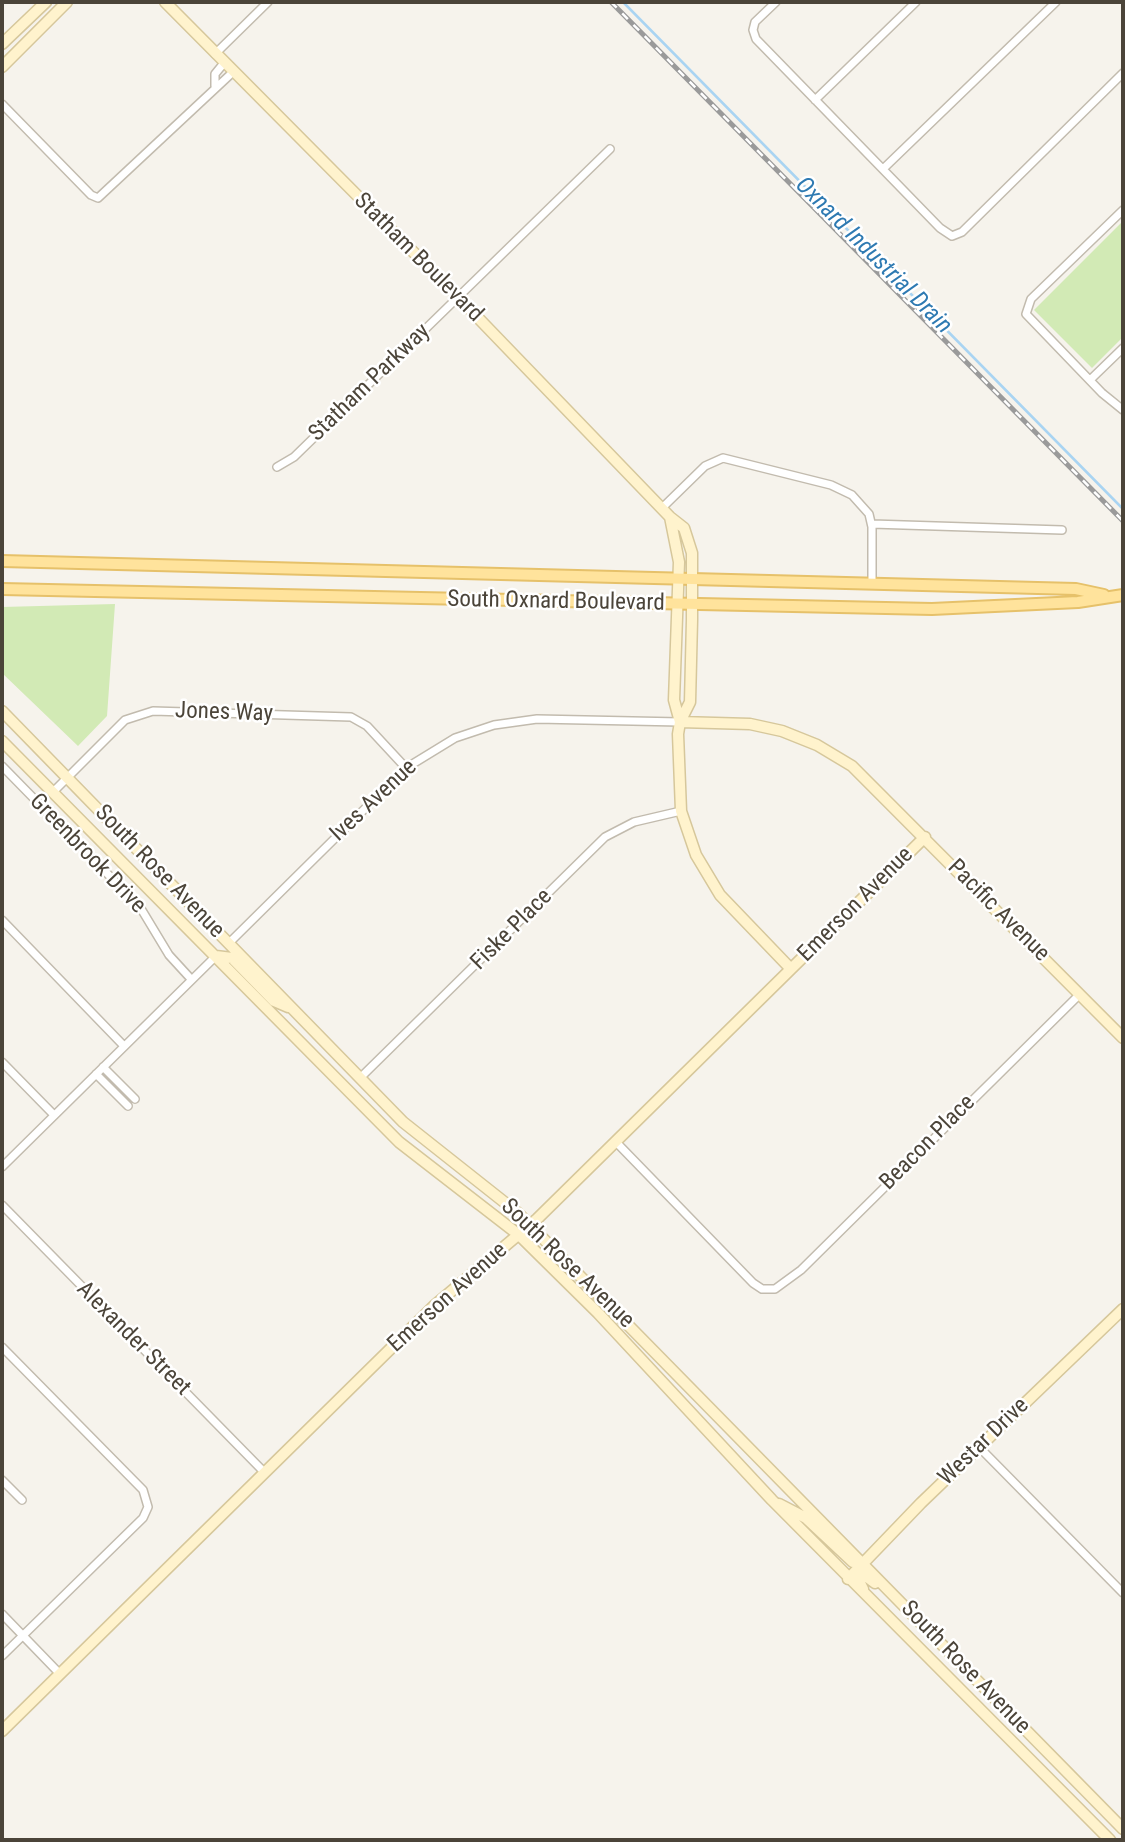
<!DOCTYPE html>
<html>
<head>
<meta charset="utf-8">
<style>
	body { margin:0 }
	#map { position:relative; width:1125px; height:1842px; overflow:hidden; background:#f6f3ec; font-family:"Roboto Condensed",sans-serif }
	canvas { display:block }
	.frame { position:absolute; inset:0; border:4px solid #4b4439; pointer-events:none }
</style>
</head>
<body>
<div id="map">
<canvas width="1125" height="1842"></canvas>
<div class="frame"></div>
</div>
<script>
const c = document.querySelector('canvas').getContext('2d');
c.lineJoin = 'round';
function paint(path, color) {
  c.fillStyle = color;
  c.fill(path, 'evenodd');
}
function shape(rows) {
  const path = new Path2D();
  for (const r of rows) {
    path.moveTo(r[0], r[1]);
    for (let i = 2; i < r.length; i += 2) path.lineTo(r[i], r[i + 1]);
  }
  return path;
}
function trace(path, color, width, dash) {
  c.strokeStyle = color;
  c.lineWidth = width;
  c.lineCap = dash ? 'butt' : 'round';
  c.setLineDash(dash || []);
  c.stroke(path);
}
function write(font, color, halo, rows, align = 'center') {
  c.font = font + ' "Roboto Condensed",sans-serif';
  c.lineWidth = 5;
  c.setLineDash([]);
  c.textBaseline = 'middle';
  c.strokeStyle = halo;
  c.fillStyle = color;
  for (const [text, x, y, turn = 0] of rows) {
    c.save();
    c.translate(x, y);
    c.rotate((+turn || 0) * Math.PI / 180);
    c.textAlign = isNaN(turn) ? turn : align;
    if (halo) c.strokeText(text, 0, 0);
    c.fillText(text, 0, 0);
    c.restore();
  }
}
paint(shape([
	[1123,221,1123,337,1092,368,1034,310],
	[115,604,107,716,78,746,2,673,2,607]
]), '#d2eab5');
trace(shape([
	[623,2,1123,509]
]), '#a9d4f2', 2.5);
const street = shape([
	[776,2,755,22,753,30,756,39,940,228,952,236,962,232,1123,73],
	[215,54,268,2],
	[215,86,215,74,224,63],
	[815,100,916,2],
	[2,104,91,195,98,198,233,72],
	[883,169,1056,2],
	[1123,210,1031,299,1026,314,1102,393,1123,410],
	[1090,380,1123,348],
	[277,467,294,457,610,149],
	[662,508,705,466,723,458,831,485,852,495,869,514,872,527,872,584],
	[872,524,1062,530],
	[2,766,140,907,169,955,191,979],
	[53,792,125,720,153,711,351,717,367,726,406,768],
	[2,920,124,1046],
	[228,944,406,768,455,738,494,725,537,719,680,722],
	[2,1062,54,1115],
	[103,1067,135,1099],
	[96,1074,128,1106],
	[360,1078,605,837,634,822,681,811],
	[616,1142,753,1283,762,1289,775,1289,801,1270,1080,994],
	[2,1167,216,956],
	[2,1205,265,1473],
	[2,1347,143,1490,148,1507,143,1518,2,1656],
	[979,1447,1123,1593],
	[2,1480,22,1500],
	[2,1614,60,1674]
]);
const secondary = shape([
	[165,2,458,297,670,517,684,528,692,553,692,620,690,702,680,722,678,734,681,811,696,855,720,895,791,969],
	[2,44,46,2],
	[2,67,67,2],
	[670,517,679,562,674,700,680,722],
	[2,711,403,1122,518,1213,1123,1829],
	[680,722,750,724,782,731,817,745,852,766,1123,1038],
	[2,741,399,1142,519,1235,598,1313,772,1500,1110,1840],
	[216,956,232,958,274,1001,288,1007],
	[779,1504,806,1518,853,1562,863,1562],
	[848,1579,921,1503,1123,1309],
	[863,1589,859,1581,863,1574,875,1583],
	[2,1731,435,1305,537,1219,925,837]
]);
const primary = shape([
	[2,561,1076,589,1104,595],
	[2,589,932,609,1078,602,1123,595]
]);
trace(street, '#c2bbae', 10);
trace(secondary, '#d6c79b', 13);
trace(primary, '#e6c16a', 14);
trace(street, '#fff', 7);
trace(secondary, '#fff3cd', 10);
trace(primary, '#ffe39c', 10);
const rail = shape([
	[611,2,1123,521]
]);
trace(rail, '#9a9a9a', 5);
trace(rail, '#fff', 2.5, [8]);
write('23px', '#4b4439', '#fff', [
	["Statham Boulevard",418,258,45],
	["Statham Parkway",370,383,-44],
	["South Oxnard Boulevard",556,602,1],
	["Jones Way",224,713,2],
	["Ives Avenue",374,801,-43],
	["Greenbrook Drive",87,854,46],
	["South Rose Avenue",159,872,46],
	["Emerson Avenue",856,905,-45],
	["Pacific Avenue",998,911,45],
	["Fiske Place",512,930,-45],
	["Beacon Place",928,1143,-45],
	["South Rose Avenue",567,1264,44],
	["Emerson Avenue",448,1298,-42],
	["Alexander Street",133,1339,45],
	["Westar Drive",984,1442,-44],
	["South Rose Avenue",965,1668,46]
]);
write('italic 24px', '#2e7ab2', '#fff', [
	["Oxnard Industrial Drain",873,256,45]
]);
</script>
</body>
</html>
